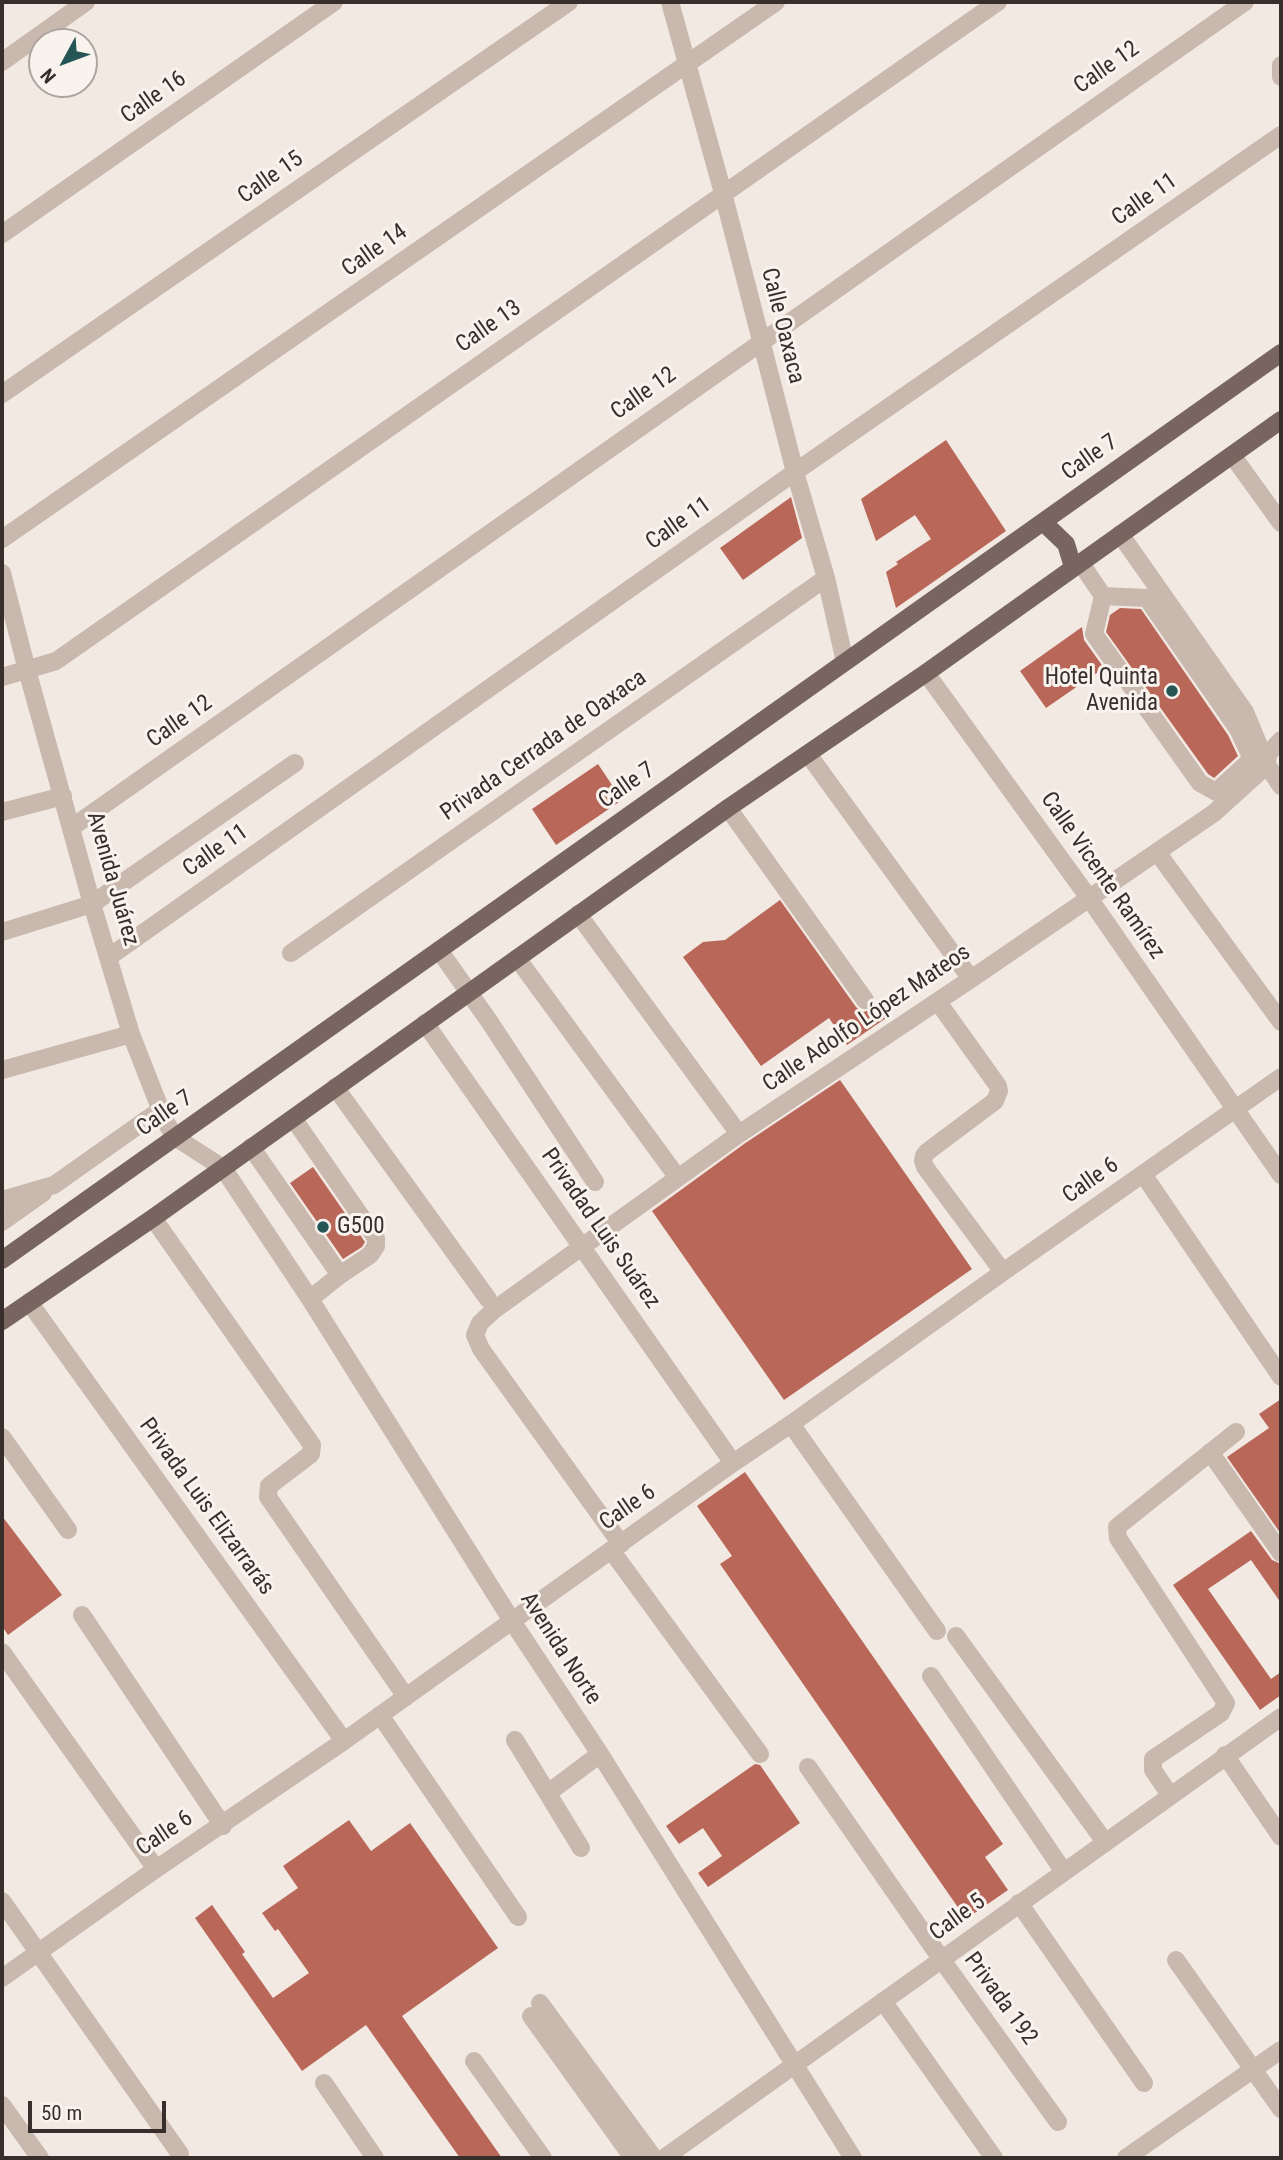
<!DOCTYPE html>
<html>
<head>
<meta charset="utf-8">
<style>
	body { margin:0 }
	#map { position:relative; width:1283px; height:2160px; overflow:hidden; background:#f1e9e2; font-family:"Roboto Condensed",sans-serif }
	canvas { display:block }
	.frame { position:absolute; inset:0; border:4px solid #382f2c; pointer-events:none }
	.north { position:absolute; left:28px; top:28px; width:70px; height:70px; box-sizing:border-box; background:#f9f3ee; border:2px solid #aca5a0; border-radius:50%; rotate:229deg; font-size:19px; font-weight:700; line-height:28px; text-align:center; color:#382f2c }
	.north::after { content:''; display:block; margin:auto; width:24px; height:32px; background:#255555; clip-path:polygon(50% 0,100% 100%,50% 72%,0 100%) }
	.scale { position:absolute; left:28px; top:2101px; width:138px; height:32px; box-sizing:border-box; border:4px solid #382f2c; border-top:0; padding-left:9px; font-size:21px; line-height:24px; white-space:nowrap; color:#382f2c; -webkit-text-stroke:5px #f9f3ee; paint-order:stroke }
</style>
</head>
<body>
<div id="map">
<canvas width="1283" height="2160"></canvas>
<div class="frame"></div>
<div class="north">N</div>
<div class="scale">50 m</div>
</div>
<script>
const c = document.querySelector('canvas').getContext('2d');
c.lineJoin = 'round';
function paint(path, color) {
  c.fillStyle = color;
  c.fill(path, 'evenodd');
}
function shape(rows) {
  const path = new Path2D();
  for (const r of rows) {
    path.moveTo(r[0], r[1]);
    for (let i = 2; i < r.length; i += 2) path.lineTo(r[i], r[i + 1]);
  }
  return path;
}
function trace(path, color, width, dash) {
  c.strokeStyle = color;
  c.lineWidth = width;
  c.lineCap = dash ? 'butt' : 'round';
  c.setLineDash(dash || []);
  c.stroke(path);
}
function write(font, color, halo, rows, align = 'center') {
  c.font = font + ' "Roboto Condensed",sans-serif';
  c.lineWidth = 6;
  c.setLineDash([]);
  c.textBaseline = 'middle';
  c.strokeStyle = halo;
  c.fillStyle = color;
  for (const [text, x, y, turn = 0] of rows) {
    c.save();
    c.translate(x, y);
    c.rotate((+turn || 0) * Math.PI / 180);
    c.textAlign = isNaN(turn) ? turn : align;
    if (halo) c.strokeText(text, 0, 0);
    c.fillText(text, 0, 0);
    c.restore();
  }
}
paint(shape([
	[946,440,1006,531,896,608,886,572,898,564,896,562,931,539,915,515,876,541,861,499],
	[791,497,802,538,743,580,720,548],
	[1120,608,1141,609,1228,735,1238,756,1214,778,1208,774,1106,632,1110,615],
	[1082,627,1084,640,1104,668,1046,708,1020,671],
	[598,764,622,800,556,845,532,809],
	[780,900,856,1007,863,1012,867,1011,872,1009,878,1001,889,1016,847,1045,829,1018,761,1066,683,957,703,942,725,940],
	[840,1080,972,1269,784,1400,652,1211,744,1144],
	[313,1167,365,1242,362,1247,343,1259,290,1183],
	[1281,1399,1281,1534,1227,1457,1269,1428,1259,1414],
	[745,1472,1003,1844,985,1857,1008,1890,966,1919,720,1564,732,1556,697,1506],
	[2,1516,62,1595,8,1635,2,1626],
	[1251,1531,1272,1560,1281,1564,1281,1603,1251,1560,1208,1589,1271,1679,1281,1672,1281,1695,1260,1710,1173,1585],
	[755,1764,760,1765,800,1823,708,1887,698,1873,722,1856,703,1828,679,1844,666,1826],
	[349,1820,371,1851,410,1823,498,1948,402,2016,502,2158,460,2158,366,2025,302,2071,195,1918,212,1905,245,1952,242,1954,273,1998,309,1973,278,1929,275,1931,262,1913,298,1888,283,1866]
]), '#b96758');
trace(shape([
	[670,2,723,193,795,472,826,578,845,662],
	[2,62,86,2],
	[1281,65,1281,77],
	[2,234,334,2],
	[2,394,569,2],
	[1232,455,1281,523],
	[1120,534,1245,712,1267,765,1281,786],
	[2,539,776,2],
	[1080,562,1103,596,1094,634,1200,783,1216,792,1252,759,1238,729,1147,598,1103,596],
	[2,573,27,670,92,904,131,1034,165,1121,175,1137,223,1168,310,1299,512,1621,600,1754,853,2158],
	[926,673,1089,898,1281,1175],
	[2,677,56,661,998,2],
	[808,754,971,979],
	[728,808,865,1000],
	[2,812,63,796],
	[71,828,1245,2],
	[1157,852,1281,1022],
	[578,914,739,1134],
	[2,932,92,904,295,763],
	[439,950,489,1021,595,1182],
	[291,953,826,578],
	[109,957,795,472,1281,135],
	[517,958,678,1178],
	[938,1002,998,1086,999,1091,995,1101,927,1152,924,1156,923,1161,925,1167,1003,1272],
	[425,1023,733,1463],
	[2,1070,131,1034],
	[335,1087,488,1299],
	[293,1118,376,1238,376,1246,370,1255,340,1275,310,1299],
	[251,1147,340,1275],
	[1143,1174,1281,1377],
	[2,1200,54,1185,160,1110],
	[153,1218,312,1445,311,1454,269,1486,268,1497,406,1697],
	[2,1222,43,1193],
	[29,1302,344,1741],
	[791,1424,937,1631],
	[2,1437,68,1530],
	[1210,1452,1281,1553],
	[621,1544,481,1349,475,1335,480,1323,494,1310,739,1134,971,979,1214,813,1267,765,1268,754,1281,740],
	[611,1550,760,1754],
	[82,1615,223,1826],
	[956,1636,1105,1842],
	[2,1652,156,1869],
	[931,1676,1064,1872],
	[380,1715,518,1917],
	[515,1740,581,1848],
	[1225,1755,1281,1837],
	[808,1767,942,1960,1058,2122],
	[548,1793,600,1754],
	[1170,1795,1153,1770,1153,1759,1221,1713,1226,1703,1118,1538,1117,1527,1236,1432],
	[2,1901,180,2154],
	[1019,1903,1144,2083],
	[1176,1960,1281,2109],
	[2,1978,156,1869,344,1741,733,1463,791,1424,1003,1272,1281,1077],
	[883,2001,994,2158],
	[540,2003,654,2158],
	[531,2016,633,2158],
	[474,2061,543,2158],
	[324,2083,375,2158],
	[2,2105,40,2158],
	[664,2158,1281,1717],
	[1126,2158,1281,2050]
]), '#c8b8ae', 18);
trace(shape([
	[1043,522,1066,544,1073,567],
	[2,1260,1281,353],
	[2,1321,153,1218,728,808,926,673,1281,420]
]), '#78655f', 18);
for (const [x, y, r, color] of [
	[1172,691,7,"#255555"],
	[323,1227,7,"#255555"]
]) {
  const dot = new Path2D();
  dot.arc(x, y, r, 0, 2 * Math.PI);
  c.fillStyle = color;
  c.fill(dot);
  trace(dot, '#f9f3ee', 2.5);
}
write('23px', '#382f2c', '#f9f3ee', [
	["Calle 12",1107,68,-35],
	["Calle 16",154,98,-35],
	["Calle 15",271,178,-35],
	["Calle 11",1145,200,-35],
	["Calle 14",375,251,-35],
	["Calle Oaxaca",782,326,76],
	["Calle 13",489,327,-35],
	["Calle 12",644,394,-35],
	["Calle 7",1090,458,-35],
	["Calle 11",679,524,-35],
	["Calle 12",180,722,-35],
	["Privada Cerrada de Oaxaca",544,746,-35],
	["Calle 7",627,786,-35],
	["Calle 11",216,851,-35],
	["Calle Vicente Ramírez",1102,876,55],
	["Avenida Juárez",112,879,74],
	["Calle Adolfo López Mateos",867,1019,-34],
	["Calle 7",165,1114,-35],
	["Calle 6",1091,1181,-35],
	["Privadad Luis Suárez",600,1229,55],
	["Privada Luis Elizarrarás",206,1507,54],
	["Calle 6",628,1508,-35],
	["Avenida Norte",560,1649,57],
	["Calle 6",165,1834,-34],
	["Calle 5",958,1918,-36],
	["Privada 192",1000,1999,54]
]);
write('23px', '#382f2c', '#f9f3ee', [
	["Hotel Quinta",1158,678],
	["Avenida",1158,704],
	["G500",337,1227,"left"]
], 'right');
</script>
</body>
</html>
